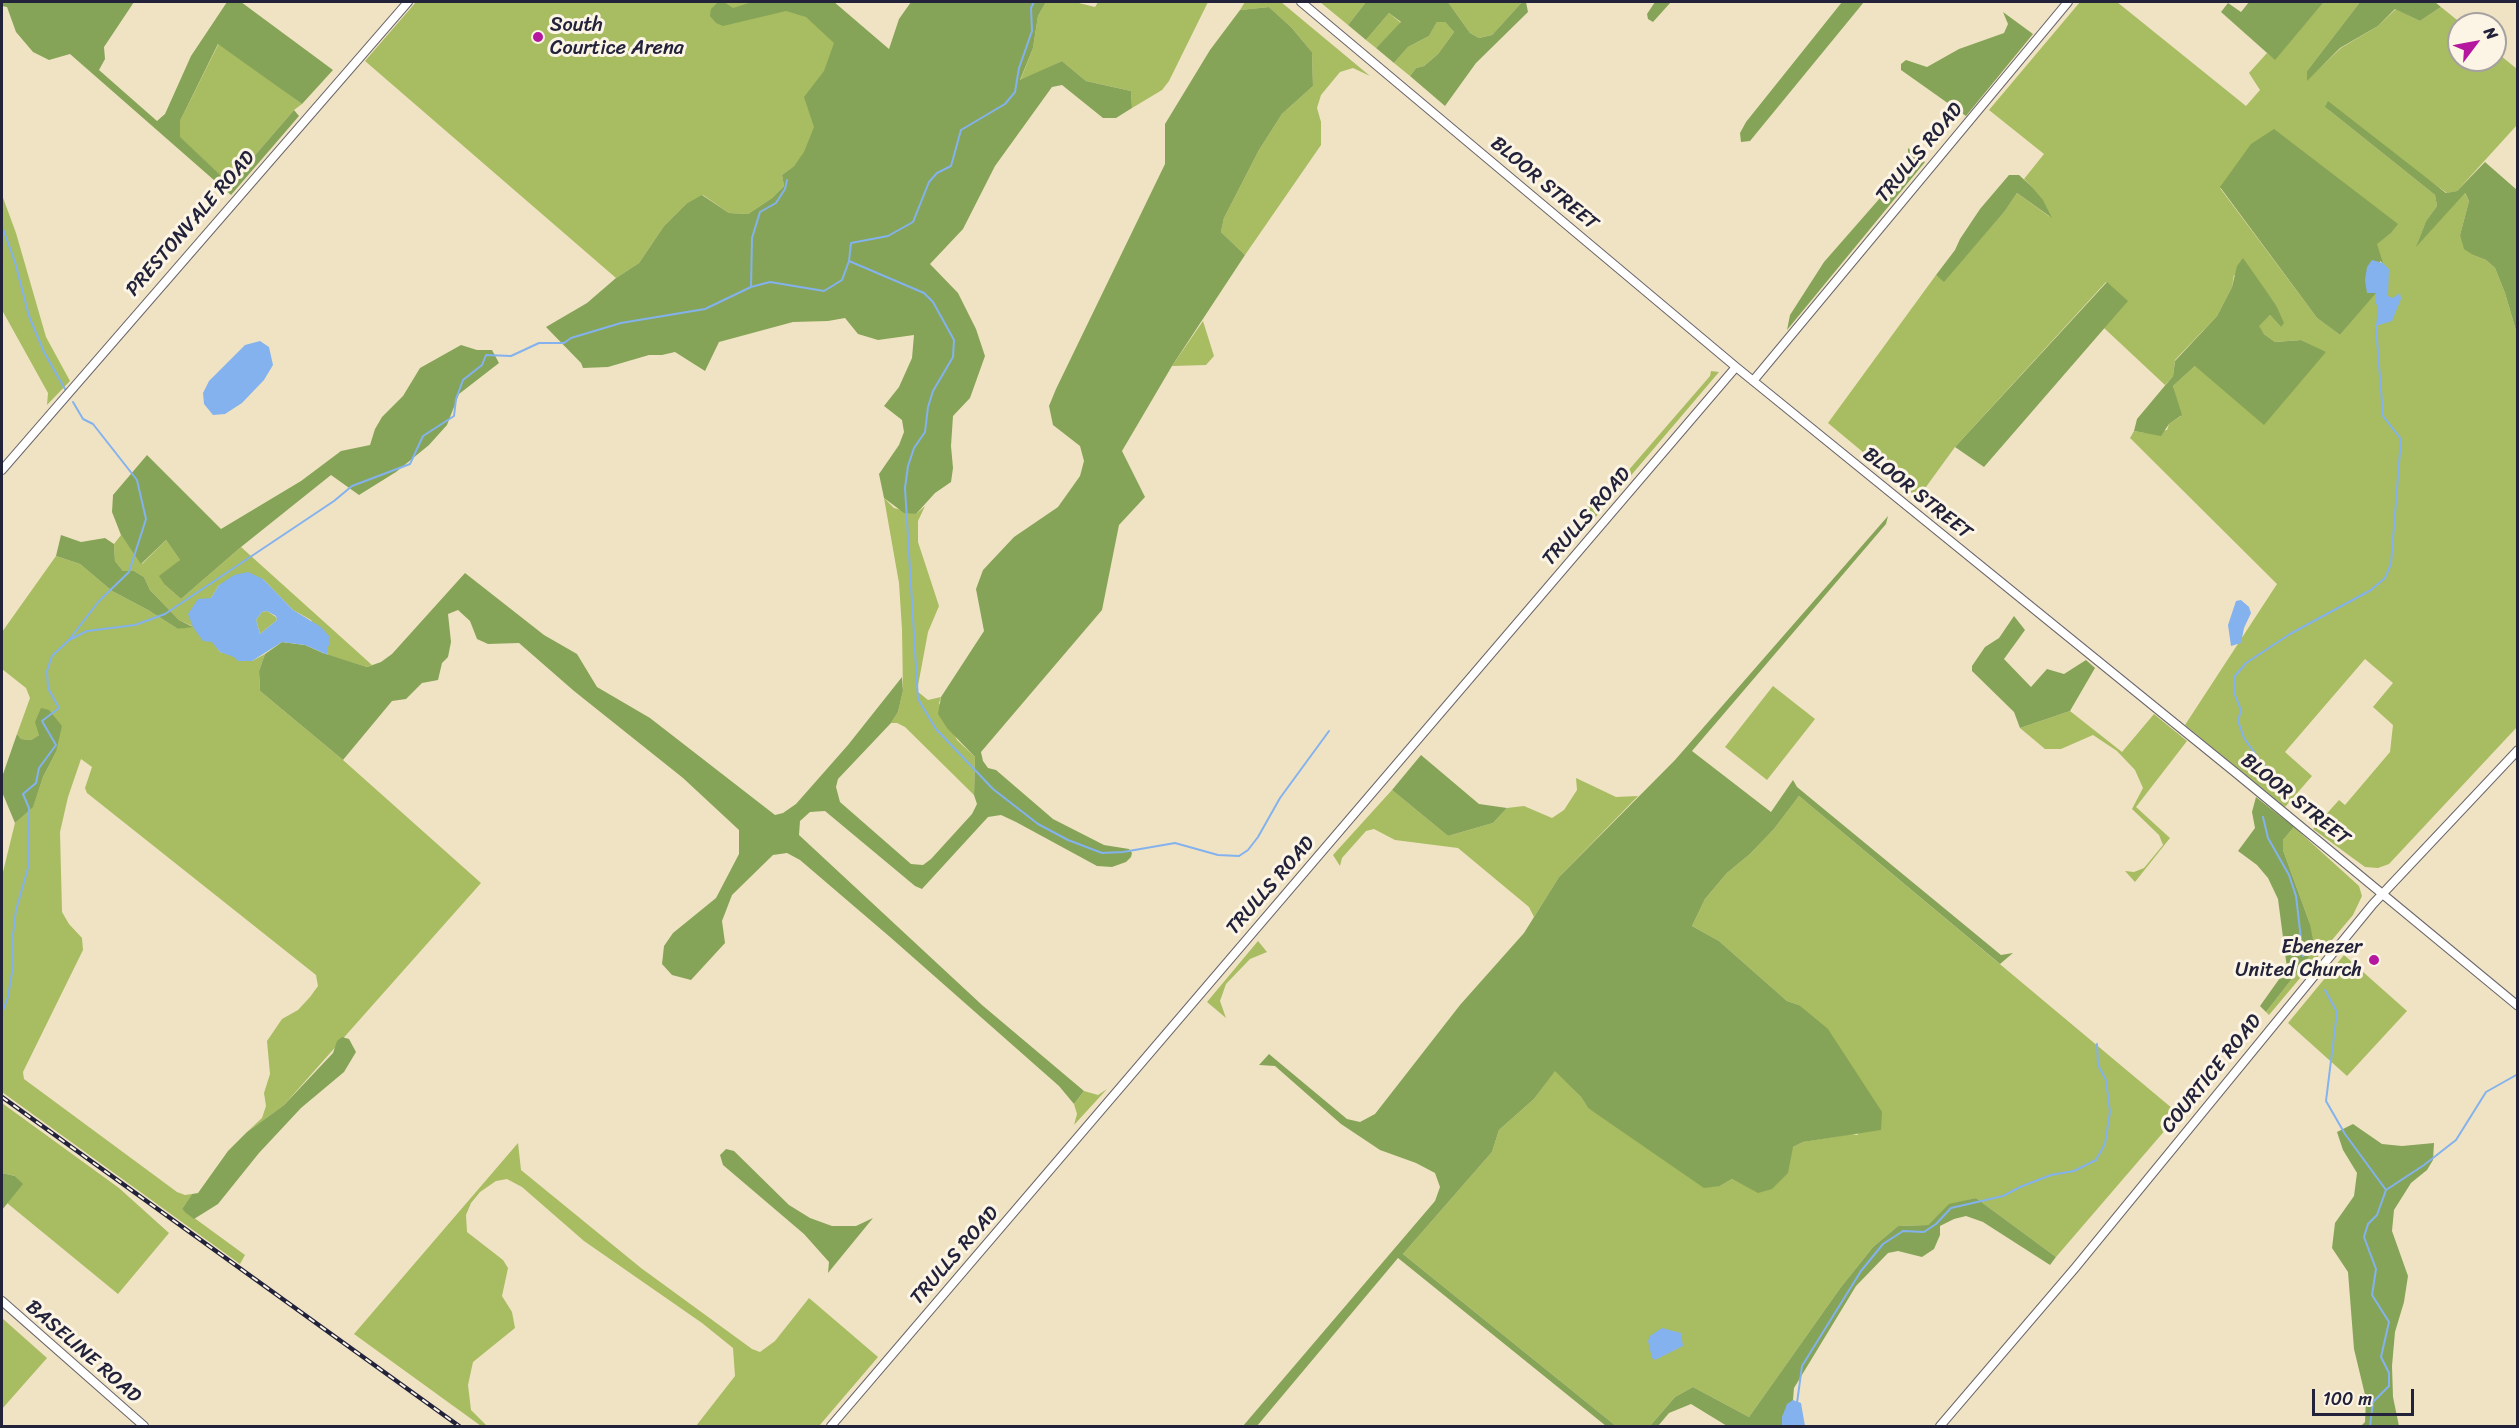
<!DOCTYPE html>
<html>
<head>
<meta charset="utf-8">
<style>
	body { margin:0 }
	#map { position:relative; width:2519px; height:1428px; overflow:hidden; background:#f0e3c4; font-family:Sriracha,sans-serif }
	canvas { display:block }
	.frame { position:absolute; inset:0; border:3px solid #22223b; pointer-events:none }
	.north { position:absolute; left:2447px; top:12px; width:60px; height:60px; box-sizing:border-box; background:#fcf5e5; border:2px solid #a5a1a1; border-radius:50%; rotate:58deg; font-size:16px; font-weight:700; line-height:24px; text-align:center; color:#22223b }
	.north::after { content:''; display:block; margin:auto; width:21px; height:27px; background:#b5179e; clip-path:polygon(50% 0,100% 100%,50% 72%,0 100%) }
	.scale { position:absolute; left:2312px; top:1389px; width:102px; height:27px; box-sizing:border-box; border:3px solid #22223b; border-top:0; padding-left:8px; font-size:18px; line-height:21px; white-space:nowrap; color:#22223b; -webkit-text-stroke:4px #fcf5e5; paint-order:stroke }
</style>
</head>
<body>
<div id="map">
<canvas width="2519" height="1428"></canvas>
<div class="frame"></div>
<div class="north">N</div>
<div class="scale">100 m</div>
</div>
<script>
const c = document.querySelector('canvas').getContext('2d');
c.lineJoin = 'round';
function paint(path, color) {
  c.fillStyle = color;
  c.fill(path, 'evenodd');
}
function shape(rows) {
  const path = new Path2D();
  for (const r of rows) {
    path.moveTo(r[0], r[1]);
    for (let i = 2; i < r.length; i += 2) path.lineTo(r[i], r[i + 1]);
  }
  return path;
}
function trace(path, color, width, dash) {
  c.strokeStyle = color;
  c.lineWidth = width;
  c.lineCap = dash ? 'butt' : 'round';
  c.setLineDash(dash || []);
  c.stroke(path);
}
function write(font, color, halo, rows, align = 'center') {
  c.font = font + ' Sriracha,sans-serif';
  c.lineWidth = 6;
  c.setLineDash([]);
  c.textBaseline = 'middle';
  c.strokeStyle = halo;
  c.fillStyle = color;
  for (const [text, x, y, turn = 0] of rows) {
    c.save();
    c.translate(x, y);
    c.rotate((+turn || 0) * Math.PI / 180);
    c.textAlign = isNaN(turn) ? turn : align;
    if (halo) c.strokeText(text, 0, 0);
    c.fillText(text, 0, 0);
    c.restore();
  }
}
paint(shape([
	[416,2,834,2,889,50,794,166,782,175,784,186,772,198,748,214,729,213,703,195,687,203,664,226,639,263,616,278,365,61],
	[1046,2,1075,2,1095,7,1098,2,1208,2,1169,81,1162,90,1132,108,1131,91,1086,81,1062,61,1020,81,1033,48,1038,16],
	[1245,2,1281,2,1370,76,1353,68,1340,72,1321,95,1317,108,1321,122,1321,145,1245,255,1221,232,1224,218,1259,150,1282,114,1313,86,1312,52,1291,27,1269,7,1240,10],
	[1320,2,1366,2,1348,25],
	[1448,2,1522,2,1492,35,1479,38,1470,33],
	[2080,2,2117,2,2246,106,2260,90,2249,73,2267,53,2275,59,2324,2,2360,2,2307,71,2307,80,2341,48,2378,26,2396,9,2420,21,2441,7,2462,24,2459,24,2459,60,2495,60,2495,51,2517,69,2517,125,2457,191,2447,193,2325,107,2435,195,2437,206,2426,221,2417,245,2464,192,2469,201,2460,235,2473,255,2486,260,2495,268,2505,293,2517,334,2517,727,2389,864,2378,868,2365,867,2313,829,2339,800,2345,805,2390,752,2393,725,2373,707,2393,683,2365,659,2285,752,2312,776,2285,807,2185,725,2277,584,2130,438,2134,431,2145,433,2167,430,2169,424,2181,416,2173,386,2195,366,2326,353,2301,340,2275,342,2264,334,2258,326,2270,315,2281,327,2276,305,2267,293,2234,275,2232,287,2217,316,2175,360,2173,376,2165,385,2104,328,2127,301,2106,282,1955,447,1918,498,1828,423,1936,275,1944,281,2005,211,2017,193,2050,217,2031,186,2024,179,2044,154,1989,110],
	[2220,188,2390,234,2376,244,2387,279,2340,335,2317,318],
	[1389,13,1401,23,1376,48,1366,40],
	[1437,22,1445,22,1454,32,1438,54,1424,66,1416,68,1410,76,1394,63,1408,47,1429,36],
	[219,43,302,104,294,110,230,184,180,138,180,121],
	[2,195,16,233,46,337,70,381,47,405,48,393,2,310],
	[1203,321,1214,356,1206,365,1172,366],
	[1711,371,1719,372,1582,533,1586,507,1608,494,1710,376],
	[884,498,894,508,916,514,925,506,918,521,918,542,939,606,928,632,917,691,928,700,941,697,939,703,957,740,975,757,974,795,905,727,897,723,891,723,898,712,903,691,902,629,899,583],
	[121,535,142,564,166,540,180,560,165,585,181,599,241,547,372,665,367,667,328,655,326,648,311,620,293,610,263,579,219,585,211,598,212,641,220,652,252,661,265,654,259,671,260,691,343,760,481,883,284,1105,247,1132,262,1118,266,1106,264,1093,270,1074,267,1041,282,1019,298,1010,310,997,318,986,316,975,87,793,85,788,92,767,81,759,68,797,60,832,62,912,69,924,82,938,83,950,23,1072,24,1079,177,1192,185,1195,192,1194,182,1209,245,1255,240,1264,2,1092,2,876,15,823,33,806,43,777,56,752,39,735,31,740,21,739,17,734,30,698,26,688,2,669,2,632,56,556,80,564,112,591,148,610,178,629,192,626,179,620,150,590,144,577,134,571,123,571,115,561,114,544],
	[267,611,276,617,277,620,260,634,256,620,262,612],
	[1773,686,1815,719,1767,780,1725,747],
	[2070,711,2122,752,2154,714,2187,741,2136,807,2170,838,2135,882,2125,871,2134,872,2144,868,2163,845,2159,835,2132,809,2143,788,2135,770,2117,751,2093,735,2061,749,2045,749,2020,728],
	[1576,778,1616,797,1638,796,1559,877,1534,917,1529,907,1458,848,1395,840,1374,829,1366,831,1342,858,1340,866,1333,855,1392,790,1448,836,1493,823,1507,808,1524,806,1552,818,1564,810,1577,790],
	[1799,796,2179,1114,2056,1257,1976,1198,1949,1205,1928,1225,1898,1226,1873,1247,1841,1287,1749,1417,1693,1387,1675,1397,1650,1426,1616,1426,1403,1254,1492,1152,1499,1130,1534,1099,1555,1070,1581,1097,1588,1108,1720,1186,1732,1179,1758,1192,1793,1147,1803,1142,1851,1134,1858,1135,1799,1005,1787,1001,1719,941,1692,926,1705,899,1727,873,1750,854,1774,829],
	[2294,827,2359,886,2362,896,2353,915,2269,1015,2266,1012,2309,957,2310,924,2283,850,2283,840],
	[1258,941,1267,952,1250,959,1226,984,1220,1001,1226,1018,1207,1002],
	[2344,955,2407,1011,2347,1076,2288,1023],
	[1107,1089,1074,1125,1077,1114,1074,1104,1084,1091,1098,1095],
	[2,1103,119,1188,169,1233,118,1294,7,1203,22,1184,15,1176,2,1173],
	[518,1143,521,1170,641,1268,752,1349,760,1352,775,1341,809,1298,878,1357,819,1426,696,1426,735,1376,733,1348,702,1323,584,1241,522,1187,507,1179,496,1181,480,1192,471,1203,466,1215,467,1232,503,1260,508,1268,502,1296,512,1312,515,1328,473,1362,468,1385,471,1410,487,1426,481,1426,354,1334],
	[2,1318,47,1358,2,1409]
]), '#a8bc61');
paint(shape([
	[2,2,134,2,104,47,105,59,99,70,157,121,165,114,191,56,227,2,241,2,333,70,302,104,218,44,180,121,180,137,230,184,294,110,299,116,231,195,70,54,49,60,33,52,16,32,7,7,2,6],
	[718,2,724,2,733,8,752,2,834,2,889,49,899,19,911,2,1046,2,1038,16,1033,48,1020,80,1062,61,1086,81,1131,91,1132,108,1116,118,1103,118,1062,85,1052,87,995,166,963,229,930,264,958,293,976,329,985,356,970,398,953,416,951,446,953,468,951,482,935,493,916,514,904,513,884,498,879,474,899,445,904,432,902,420,884,406,899,387,912,358,914,335,878,340,858,334,845,318,828,321,793,322,719,342,705,371,675,352,662,355,649,355,608,367,583,368,581,363,546,327,587,303,616,278,639,263,664,226,687,203,702,195,729,213,748,214,772,198,784,186,782,175,794,166,804,152,814,127,804,97,824,71,834,43,806,17,786,11,723,26,716,23,710,16,711,9],
	[1366,2,1448,2,1470,33,1479,38,1492,35,1522,2,1526,2,1528,12,1476,63,1445,106,1410,76,1416,68,1424,66,1438,54,1454,32,1445,22,1437,22,1429,36,1408,47,1394,63,1376,48,1401,22,1389,13,1366,40,1348,25],
	[1655,2,1671,2,1653,22,1648,19,1647,14],
	[1842,2,1864,2,1750,141,1741,142,1740,133,1746,122],
	[2249,2,2324,2,2275,60,2221,12,2228,3,2241,12],
	[2360,2,2435,2,2441,7,2420,21,2395,9,2378,26,2340,48,2307,81,2307,71],
	[1269,7,1291,27,1312,52,1313,86,1282,114,1259,150,1224,218,1221,232,1245,255,1172,366,1122,451,1145,497,1119,525,1102,610,981,752,983,761,988,768,996,770,1053,819,1104,845,1129,849,1132,853,1131,857,1126,862,1112,867,1097,866,1016,822,1001,815,988,817,922,889,915,886,825,811,810,812,800,821,799,835,982,1005,1084,1091,1074,1104,1059,1086,890,937,800,860,787,853,773,855,732,895,722,921,725,943,691,980,672,975,662,964,664,946,673,933,716,898,739,854,739,830,683,778,574,691,519,643,488,644,477,639,470,621,458,610,448,614,451,642,448,657,442,663,438,680,422,683,406,699,392,701,343,760,260,691,259,671,265,654,282,642,305,645,323,653,367,667,381,662,392,654,465,573,544,635,577,654,597,687,650,718,775,815,783,813,796,804,848,745,902,677,903,691,898,712,891,723,838,779,836,787,840,802,911,864,923,865,931,859,972,814,977,804,974,795,975,757,947,728,938,714,941,697,984,631,976,589,983,570,1014,537,1058,507,1080,476,1084,461,1080,446,1053,425,1049,406,1056,389,1165,164,1165,124,1210,50,1240,10],
	[2003,12,2033,34,1966,116,1901,70,1901,64,1906,60,1927,67,1959,49,2004,33,2008,24],
	[2328,101,2446,193,2457,191,2485,162,2517,190,2517,334,2505,293,2495,268,2486,260,2473,255,2464,249,2460,235,2469,201,2465,193,2416,247,2426,221,2437,206,2435,195,2325,107],
	[2274,129,2398,224,2390,234,2377,244,2383,263,2380,261,2376,293,2340,335,2317,318,2220,187,2251,144],
	[1908,148,1925,162,1787,330,1790,315,1824,262,1908,166],
	[2009,175,2019,175,2031,186,2043,200,2052,218,2017,193,2005,211,1944,282,1936,275,1955,250,1960,239,1980,209],
	[2243,258,2276,305,2284,323,2281,327,2270,315,2259,326,2264,334,2275,342,2301,340,2326,352,2264,425,2195,366,2173,386,2182,415,2169,424,2161,436,2134,431,2137,419,2173,376,2175,361,2217,316,2232,287,2237,266],
	[2107,282,2128,301,1984,467,1955,447],
	[461,345,477,350,492,350,499,363,459,394,447,425,429,445,396,472,359,495,331,475,241,547,181,599,165,585,159,576,180,560,166,540,141,564,121,535,112,512,113,495,147,455,221,529,301,481,341,451,370,445,375,429,382,417,403,396,420,368],
	[1888,516,1886,524,1692,751,1771,812,1793,780,1797,787,2001,955,2013,953,2000,964,1799,796,1774,829,1750,854,1727,873,1705,899,1692,926,1719,941,1787,1001,1799,1005,1828,1029,1882,1112,1881,1130,1803,1142,1793,1147,1788,1173,1772,1189,1758,1193,1732,1179,1720,1186,1704,1188,1588,1108,1581,1097,1555,1071,1534,1099,1499,1130,1492,1152,1403,1254,1616,1426,1606,1426,1398,1258,1257,1426,1243,1426,1435,1201,1440,1187,1435,1173,1416,1163,1380,1150,1341,1124,1275,1066,1259,1065,1269,1054,1347,1119,1360,1122,1375,1114,1460,1005,1524,933,1559,877,1675,760],
	[61,535,81,542,105,538,114,544,115,561,123,571,134,571,144,577,150,590,179,620,193,627,178,629,148,610,112,591,80,564,56,556],
	[2014,616,2025,630,2004,659,2031,687,2047,669,2064,674,2086,660,2095,668,2070,711,2020,728,2014,712,1972,671,1972,666,1985,647,1999,638],
	[41,708,49,710,62,726,56,752,43,777,33,807,15,823,2,792,2,777,17,734,21,739,31,740,39,735,35,722],
	[1421,755,1479,804,1507,808,1493,823,1448,836,1392,790],
	[2256,797,2294,827,2283,840,2283,850,2310,924,2313,940,2309,957,2266,1012,2260,1006,2287,968,2278,899,2268,878,2257,865,2238,851,2255,828,2252,812],
	[342,1037,349,1039,356,1052,344,1072,301,1108,259,1153,218,1204,194,1219,186,1213,182,1209,192,1194,198,1193,228,1151,247,1132,284,1105,333,1053,337,1041],
	[2353,1124,2382,1144,2402,1146,2434,1143,2433,1160,2427,1170,2411,1183,2394,1210,2392,1231,2408,1276,2404,1302,2395,1332,2392,1366,2393,1397,2399,1426,2361,1426,2365,1422,2366,1399,2354,1349,2348,1272,2332,1248,2335,1223,2354,1196,2357,1173,2343,1150,2337,1132],
	[726,1149,734,1151,789,1205,810,1218,832,1226,856,1226,873,1218,828,1273,829,1262,804,1234,723,1165,720,1155],
	[2,1173,15,1176,23,1184,2,1210],
	[1976,1198,2056,1257,2050,1265,1983,1222,1966,1216,1954,1219,1940,1226,1940,1235,1934,1249,1922,1257,1898,1251,1888,1253,1856,1286,1794,1388,1793,1400,1782,1417,1782,1426,1727,1426,1691,1404,1669,1413,1658,1426,1650,1426,1675,1397,1693,1387,1749,1417,1841,1287,1873,1247,1898,1226,1928,1225,1949,1204]
]), '#86a457');
paint(shape([
	[2372,260,2383,263,2389,269,2388,296,2393,298,2400,293,2401,299,2392,321,2376,326,2378,308,2375,301,2376,293,2367,293,2365,280,2367,267],
	[260,341,269,347,273,365,264,380,242,403,225,414,213,415,204,404,203,393,209,381,245,345],
	[248,572,263,579,293,610,321,627,329,636,330,644,327,648,328,655,305,645,282,642,252,661,238,661,234,657,220,652,212,642,203,641,193,627,188,614,198,599,211,598,219,585,234,575],
	[267,611,276,616,277,620,260,634,256,620,262,612],
	[2241,600,2249,607,2251,613,2244,628,2241,643,2231,646,2228,625,2236,601],
	[1662,1328,1681,1333,1683,1346,1655,1360,1652,1358,1648,1341,1650,1336],
	[1793,1400,1801,1403,1805,1426,1782,1426,1782,1417,1787,1404]
]), '#83b2ee');
trace(shape([
	[2,226,15,262,29,316,44,352,65,389],
	[849,261,924,293,933,302,954,340,953,357,933,391,928,407,925,432,914,448,908,466,905,488,918,699,936,729,993,789,1038,824,1068,840,1102,853,1123,852,1175,843,1218,855,1239,856,1248,850,1258,837,1280,798,1329,731],
	[751,287,752,238,760,212,776,203,785,189,787,180],
	[69,640,87,631,135,625,165,614,334,501,352,486,410,464,423,436,454,416,456,399,463,380,482,365,486,355,511,356,539,343,564,343,571,338,621,323,705,309,751,287,770,282,824,291,842,280,849,261,851,243,888,236,913,222,929,182,937,173,951,166,961,130,1005,104,1015,92,1019,68,1032,31,1031,8,1034,2],
	[2269,784,2269,773,2244,738,2238,721,2241,710,2235,695,2235,676,2246,663,2290,634,2371,590,2385,578,2391,564,2401,439,2383,416,2376,326],
	[2263,817,2268,838,2289,875,2296,896,2303,956],
	[2325,990,2337,1012,2326,1101,2345,1134,2386,1190],
	[2,1013,8,997,13,966,12,942,16,910,28,868,29,808,23,794,36,783,39,768,56,745,42,721,59,708,48,688,47,671,52,656,69,640,99,601,129,572,146,519,137,480,93,424,83,419,73,402],
	[1797,1403,1802,1366,1861,1271,1883,1244,1903,1231,1924,1232,1936,1224,1951,1208,2003,1196,2020,1187,2051,1175,2074,1171,2096,1160,2105,1144,2110,1112,2106,1080,2098,1065,2097,1044],
	[2370,1426,2373,1402,2389,1386,2389,1373,2381,1357,2389,1322,2372,1295,2376,1269,2364,1237,2368,1224,2377,1215,2386,1190,2424,1165,2456,1140,2486,1092,2518,1074]
]), '#83b2ee', 2);
const secondary = shape([
	[1301,2,1736,367,2236,773,2518,1006],
	[1753,381,2068,2],
	[2,470,408,2],
	[2,1301,144,1426],
	[831,1426,1736,367],
	[1940,1426,2075,1268,2373,904,2518,750]
]);
trace(secondary, '#6a666b', 10);
trace(secondary, '#fff', 8);
const rail = shape([
	[2,1097,459,1426]
]);
trace(rail, '#22223b', 4.5);
trace(rail, '#fcf5e5', 2, [7]);
for (const [x, y, r, color] of [
	[538,37,6,"#b5179e"],
	[2374,960,6,"#b5179e"]
]) {
  const dot = new Path2D();
  dot.arc(x, y, r, 0, 2 * Math.PI);
  c.fillStyle = color;
  c.fill(dot);
  trace(dot, '#fcf5e5', 2);
}
write('20px', '#22223b', '#fcf5e5', [
	["South",550,26],
	["Courtice Arena",550,49],
	["Ebenezer",2362,948,"right"],
	["United Church",2362,971,"right"]
], 'left');
write('20px', '#22223b', '#fcf5e5', [
	["TRULLS ROAD",1920,153,-50],
	["BLOOR STREET",1544,184,40],
	["PRESTONVALE ROAD",191,224,-49],
	["BLOOR STREET",1917,494,39],
	["TRULLS ROAD",1587,517,-49],
	["BLOOR STREET",2295,800,39],
	["TRULLS ROAD",1271,886,-49],
	["COURTICE ROAD",2212,1074,-51],
	["TRULLS ROAD",955,1256,-49],
	["BASELINE ROAD",83,1352,41]
]);
</script>
</body>
</html>
